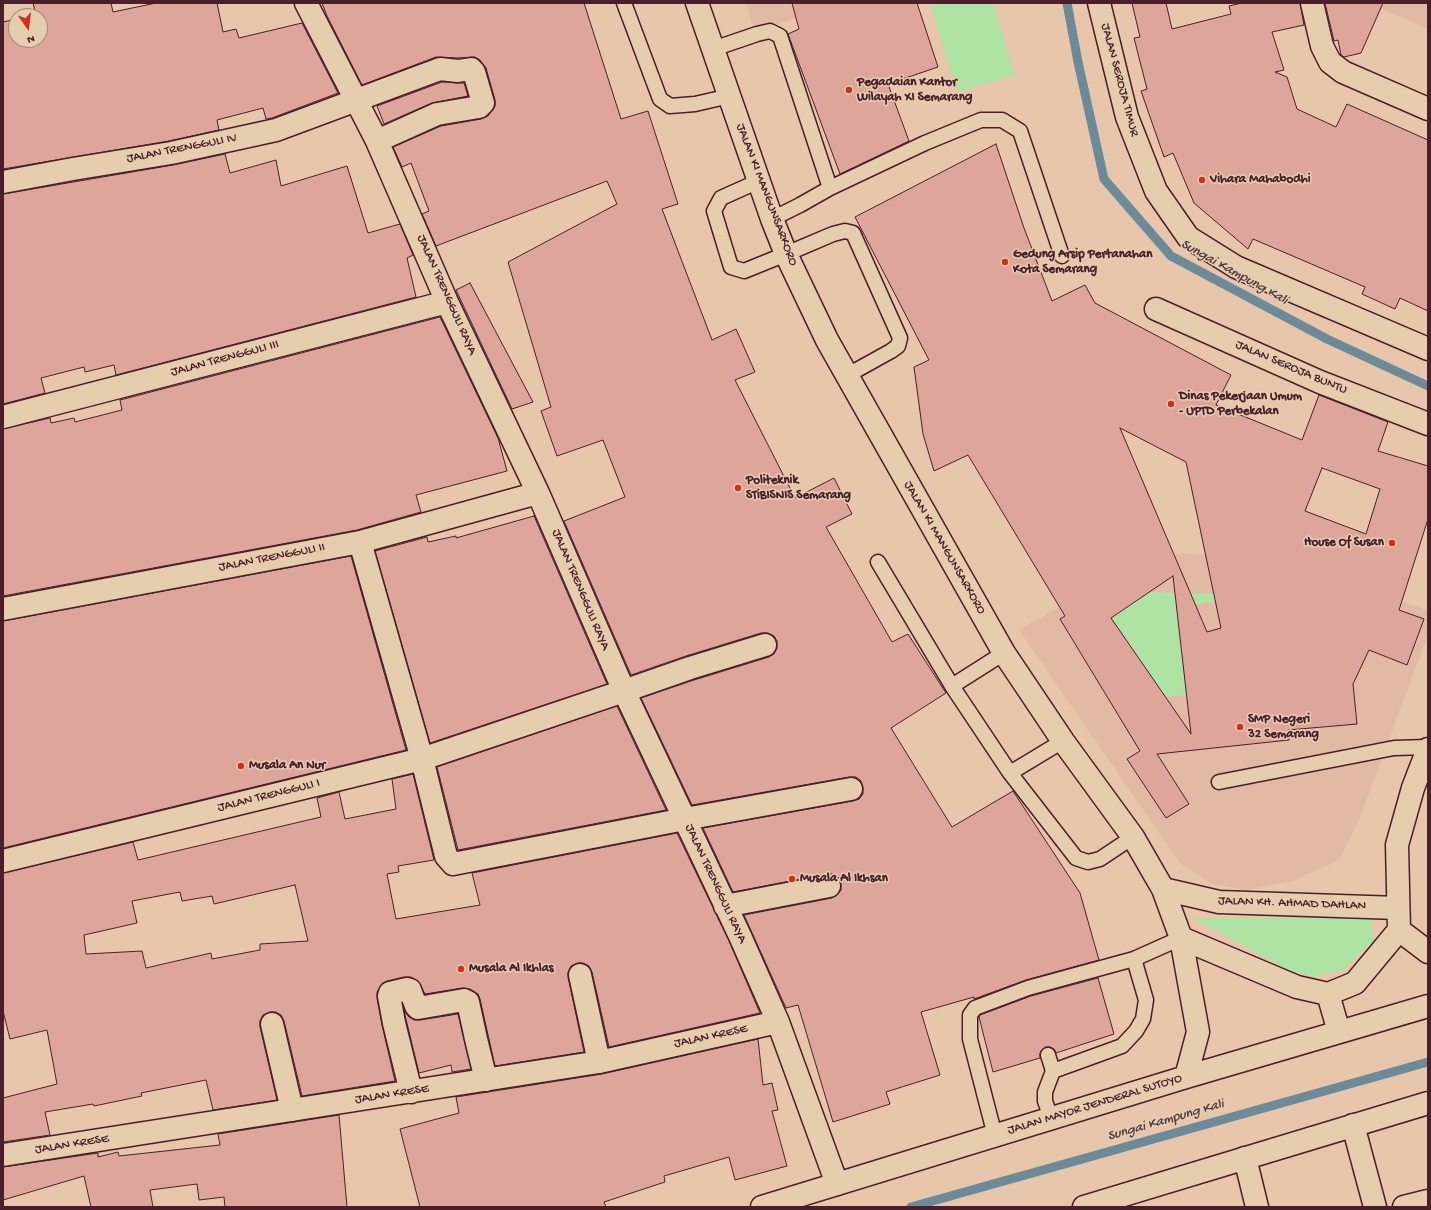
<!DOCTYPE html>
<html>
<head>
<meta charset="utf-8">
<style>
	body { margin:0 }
	#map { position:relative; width:1431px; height:1210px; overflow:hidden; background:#e8c6ac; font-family:"Gochi Hand",sans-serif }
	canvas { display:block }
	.frame { position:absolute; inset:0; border:4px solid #4a1f2b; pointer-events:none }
	.north { position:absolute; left:8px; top:8px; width:40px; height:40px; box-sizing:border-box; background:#e6cdae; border:1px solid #a8877a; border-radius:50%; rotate:166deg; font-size:11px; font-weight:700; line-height:16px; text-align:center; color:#4a1f2b }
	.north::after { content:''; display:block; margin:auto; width:14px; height:18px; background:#c8321e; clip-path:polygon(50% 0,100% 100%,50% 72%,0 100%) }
</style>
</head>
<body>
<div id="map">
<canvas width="1431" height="1210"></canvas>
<div class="frame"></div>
<div class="north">N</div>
</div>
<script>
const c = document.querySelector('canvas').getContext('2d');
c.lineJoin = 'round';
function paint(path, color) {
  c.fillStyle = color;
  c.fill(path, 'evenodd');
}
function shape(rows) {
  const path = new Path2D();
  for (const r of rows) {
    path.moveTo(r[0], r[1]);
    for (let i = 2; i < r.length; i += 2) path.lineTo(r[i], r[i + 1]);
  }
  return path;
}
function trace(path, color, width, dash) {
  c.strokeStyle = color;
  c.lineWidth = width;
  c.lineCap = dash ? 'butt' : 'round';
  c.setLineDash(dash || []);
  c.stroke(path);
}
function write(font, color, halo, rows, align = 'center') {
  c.font = font + ' "Gochi Hand",sans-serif';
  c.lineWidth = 3;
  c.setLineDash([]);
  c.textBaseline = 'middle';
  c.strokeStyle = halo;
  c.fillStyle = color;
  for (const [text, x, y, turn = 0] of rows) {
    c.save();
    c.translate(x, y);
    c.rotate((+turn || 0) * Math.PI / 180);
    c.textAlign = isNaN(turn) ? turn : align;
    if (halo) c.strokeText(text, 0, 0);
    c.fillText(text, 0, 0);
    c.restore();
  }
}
paint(shape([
	[746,3,848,3,754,31],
	[1378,3,1428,3,1428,29,1378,7],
	[1175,554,1245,555,1428,610,1428,634,1359,820,1339,860,1293,881,1246,890,1212,884,1180,863,1019,630,1128,568]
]), '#e2b9a5');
paint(shape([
	[930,3,993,3,1015,75,957,92],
	[1150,592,1230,594,1230,600,1191,605,1191,615,1178,617,1184,674,1200,694,1166,697,1111,618],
	[1370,917,1374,941,1341,971,1313,977,1290,971,1192,918]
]), '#aee3a4');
trace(shape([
	[1067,3,1078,62,1104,179,1171,256,1327,339,1428,386],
	[911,1207,1428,1062]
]), '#6c8a97', 9);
const building = shape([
	[33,3,111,3,113,12,156,3,217,3,223,32,236,29,239,38,302,23,338,93,272,118,266,119,263,108,217,120,219,130,169,141,3,169,3,22,16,19,16,40,40,40,40,16,32,16,36,15,33,3],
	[322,3,584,3,621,119,648,111,678,204,662,209,712,340,736,329,755,372,735,380,795,498,834,478,852,514,826,527,892,642,908,634,946,693,891,728,952,827,1013,791,1080,893,1099,960,1026,980,974,999,974,997,921,1012,940,1075,886,1092,890,1104,833,1122,798,1005,786,1008,744,915,832,898,837,895,841,890,841,884,839,878,833,874,827,874,733,892,703,828,853,801,859,799,863,794,863,787,861,781,856,777,849,777,692,805,641,698,694,680,769,657,774,654,777,648,777,641,774,636,768,633,761,633,686,656,631,675,564,521,625,497,603,440,557,456,541,411,551,407,508,262,617,204,607,181,436,246,422,214,429,211,411,163,402,167,393,147,441,126,481,119,488,116,495,106,495,100,486,68,480,60,475,57,458,58,436,57,362,85,327,16,322,3],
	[792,3,917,3,938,67,888,84,909,141,840,174,788,34,799,29,792,3],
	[1132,3,1166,3,1172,29,1231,14,1229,6,1242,3,1300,3,1304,25,1272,32,1284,70,1275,72,1287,77,1297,109,1336,127,1347,104,1428,140,1428,311,1400,298,1395,309,1362,294,1365,287,1253,239,1248,249,1194,203,1173,153,1164,157,1141,91,1147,89,1134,38,1140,37,1132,3],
	[1325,3,1383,3,1361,53,1344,57,1341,55,1338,40,1334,41,1325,3],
	[442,82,457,83,464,83,468,96,432,103,384,124,377,106,442,82],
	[996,144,1024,228,1052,301,1085,285,1095,303,1231,375,1216,405,1302,440,1319,395,1388,422,1378,451,1428,466,1428,519,1399,610,1424,619,1407,665,1369,650,1353,684,1357,724,1288,730,1289,740,1157,754,1189,804,1166,818,1127,759,1140,751,1060,619,1065,616,968,455,934,471,923,434,914,367,929,360,855,217,996,144],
	[1120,428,1186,462,1221,628,1207,632,1120,428],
	[1322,468,1380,489,1366,534,1305,511,1322,468],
	[1173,576,1191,734,1111,618,1173,576],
	[225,154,230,173,276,160,281,186,347,166,368,233,400,224,413,255,407,258,416,297,116,375,114,365,85,372,84,367,41,378,45,393,3,404,3,194,173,165,225,154],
	[470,283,533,402,512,409,456,290,470,283],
	[440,317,498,438,507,471,416,495,421,512,357,530,3,596,3,429,50,418,51,423,74,418,75,422,122,410,120,400,440,317],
	[534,516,607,684,430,743,375,551,427,537,428,542,456,536,456,538,534,516],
	[351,556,406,750,3,848,3,621,351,556],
	[617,706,666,810,458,850,437,767,617,706],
	[413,774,434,860,398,866,399,872,387,874,396,919,480,905,472,873,677,833,729,941,760,1013,609,1047,592,972,589,966,583,963,578,963,571,966,568,972,568,977,584,1052,495,1066,480,999,478,994,470,989,462,988,425,994,418,981,411,977,404,977,387,981,382,984,377,992,377,998,382,1025,395,1081,302,1096,284,1021,281,1015,276,1012,270,1012,263,1015,260,1021,260,1027,277,1100,213,1110,206,1080,141,1093,142,1096,94,1106,93,1104,45,1112,50,1135,3,1142,3,1098,57,1084,47,1030,10,1039,3,1011,3,873,133,842,138,860,321,817,317,798,339,792,345,819,396,809,392,779,413,774],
	[295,885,308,941,260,944,260,950,212,959,211,953,146,968,142,951,86,954,84,935,137,923,132,901,180,892,182,901,212,896,214,904,295,885],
	[1098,978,1114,1034,1056,1053,1054,1049,1050,1047,1045,1047,1040,1053,1040,1058,993,1072,979,1017,980,1015,1031,996,1098,978],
	[404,1011,409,1017,414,1020,420,1020,458,1014,471,1069,452,1072,451,1065,419,1073,404,1011],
	[758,1039,763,1085,772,1083,778,1110,772,1111,787,1166,735,1180,729,1157,664,1176,665,1182,604,1202,606,1207,420,1207,400,1129,459,1113,456,1097,602,1074,758,1039],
	[339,1115,347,1207,225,1207,224,1197,199,1200,197,1184,150,1190,153,1207,91,1207,84,1176,3,1200,3,1167,98,1153,98,1157,118,1152,119,1156,220,1145,218,1134,339,1115]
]);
paint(building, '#dea69b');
trace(building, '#4a1f2b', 1);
const lane = shape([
	[624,3,660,99,670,106,695,104,730,96],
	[713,49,757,34,770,31,780,36,830,188],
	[759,181,721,198,714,211,731,267,744,271,786,254,833,234,845,231,853,233,900,338,898,346,891,351,846,376],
	[772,219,800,205,830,188,925,143,981,120,1002,120,1020,131,1062,256],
	[878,562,952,686,1010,773,1063,741],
	[952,686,1004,653],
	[1010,773,1076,858,1088,862,1100,859,1133,837],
	[1219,782,1394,748,1428,747],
	[1048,1055,1053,1071],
	[1051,1118,1045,1101,1045,1092,1053,1071,1122,1046,1136,1031,1143,1019,1146,1000,1134,959],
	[995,1136,970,1039,970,1015,975,1008,1028,988,1134,959,1181,938]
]);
const street = shape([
	[306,3,377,141,447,302,538,493,624,691,740,936,778,1022,837,1184],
	[1099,3,1127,117,1156,191,1188,237,1236,267,1428,349],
	[1312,3,1322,46,1330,62,1343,72,1428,109],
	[3,182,73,169,171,153,276,130,440,69,458,71,471,69,474,72,483,103,479,107,437,114,377,141],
	[1156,309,1320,382,1428,424],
	[3,417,447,302],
	[360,542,422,759,446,856,453,864,685,819,851,789],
	[3,609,360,542,538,493],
	[3,861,422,759,624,691,690,668,765,645],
	[725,906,829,886],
	[580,975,599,1062],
	[272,1024,292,1110],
	[411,1092,394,1023,389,996,390,993,407,989,410,990,416,1006,418,1008,464,1000,468,1002,476,1039,486,1080],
	[1353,1125,1375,1207],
	[3,1155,599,1062,778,1022],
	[1245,1158,1257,1207],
	[1404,1207,1428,1201]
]);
const secondary = shape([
	[697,3,772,219,786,254,827,340,1004,653,1063,741,1133,837,1163,889,1181,938,1198,1032,1186,1077],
	[1428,749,1413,788,1397,845,1399,930,1428,952],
	[1163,889,1219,902,1398,908],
	[1181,938,1297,987,1328,994,1355,983,1399,930],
	[1328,994,1339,1032],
	[762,1207,1186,1077,1428,1006],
	[1084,1207,1428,1103]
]);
trace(lane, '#4a1f2b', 17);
trace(street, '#4a1f2b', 25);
trace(secondary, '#4a1f2b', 25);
trace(lane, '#e6cdae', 14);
trace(street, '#e6cdae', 22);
trace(secondary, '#e6cdae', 22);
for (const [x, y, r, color] of [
	[849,90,4,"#c8321e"],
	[1202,180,4,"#c8321e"],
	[1005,262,4,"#c8321e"],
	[1171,404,4,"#c8321e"],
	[738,488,4,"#c8321e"],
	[1392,543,4,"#c8321e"],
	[1240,727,4,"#c8321e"],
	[241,766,4,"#c8321e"],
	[792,879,4,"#c8321e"],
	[461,969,4,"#c8321e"]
]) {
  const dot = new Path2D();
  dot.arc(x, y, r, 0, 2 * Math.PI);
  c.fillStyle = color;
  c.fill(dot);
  trace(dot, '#e6cdae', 1.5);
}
write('13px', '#4a1f2b', '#e6cdae', [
	["JALAN SEROJA TIMUR",1119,80,75],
	["JALAN TRENGGULI IV",182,149,-11],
	["JALAN KI MANGUNSARKORO",766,195,69],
	["JALAN TRENGGULI RAYA",446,295,66],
	["JALAN TRENGGULI III",225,359,-15],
	["JALAN SEROJA BUNTU",1291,368,23],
	["JALAN KI MANGUNSARKORO",944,548,60],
	["JALAN TRENGGULI II",272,558,-11],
	["JALAN TRENGGULI RAYA",580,590,67],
	["JALAN TRENGGULI I",269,796,-14],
	["JALAN TRENGGULI RAYA",715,884,65],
	["JALAN KH. AHMAD DAHLAN",1292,904,2],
	["JALAN KRESE",711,1037,-12],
	["JALAN KRESE",392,1095,-9],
	["JALAN MAYOR JENDERAL SUTOYO",1095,1105,-17],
	["JALAN KRESE",72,1145,-9]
]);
write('bold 13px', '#4a1f2b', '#e6cdae', [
	["Pegadaian Kantor",857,83],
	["Wilayah XI Semarang",857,98],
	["Vihara Mahabodhi",1210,180],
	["Gedung Arsip Pertanahan",1013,255],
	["Kota Semarang",1013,270],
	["Dinas Pekerjaan Umum",1179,397],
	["- UPTD Perbekalan",1179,412],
	["Politeknik",746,481],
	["STiBISNIS Semarang",746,496],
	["House Of Susan",1384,543,"right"],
	["SMP Negeri",1248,720],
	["32 Semarang",1248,735],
	["Musala An Nur",249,766],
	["Musala Al Ikhsan",800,879],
	["Musala Al Ikhlas",469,969]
], 'left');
write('italic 14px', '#523a46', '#e6cdae', [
	["Sungai Kampung Kali",1234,273,29],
	["Sungai Kampung Kali",1166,1121,-16]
]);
</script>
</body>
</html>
